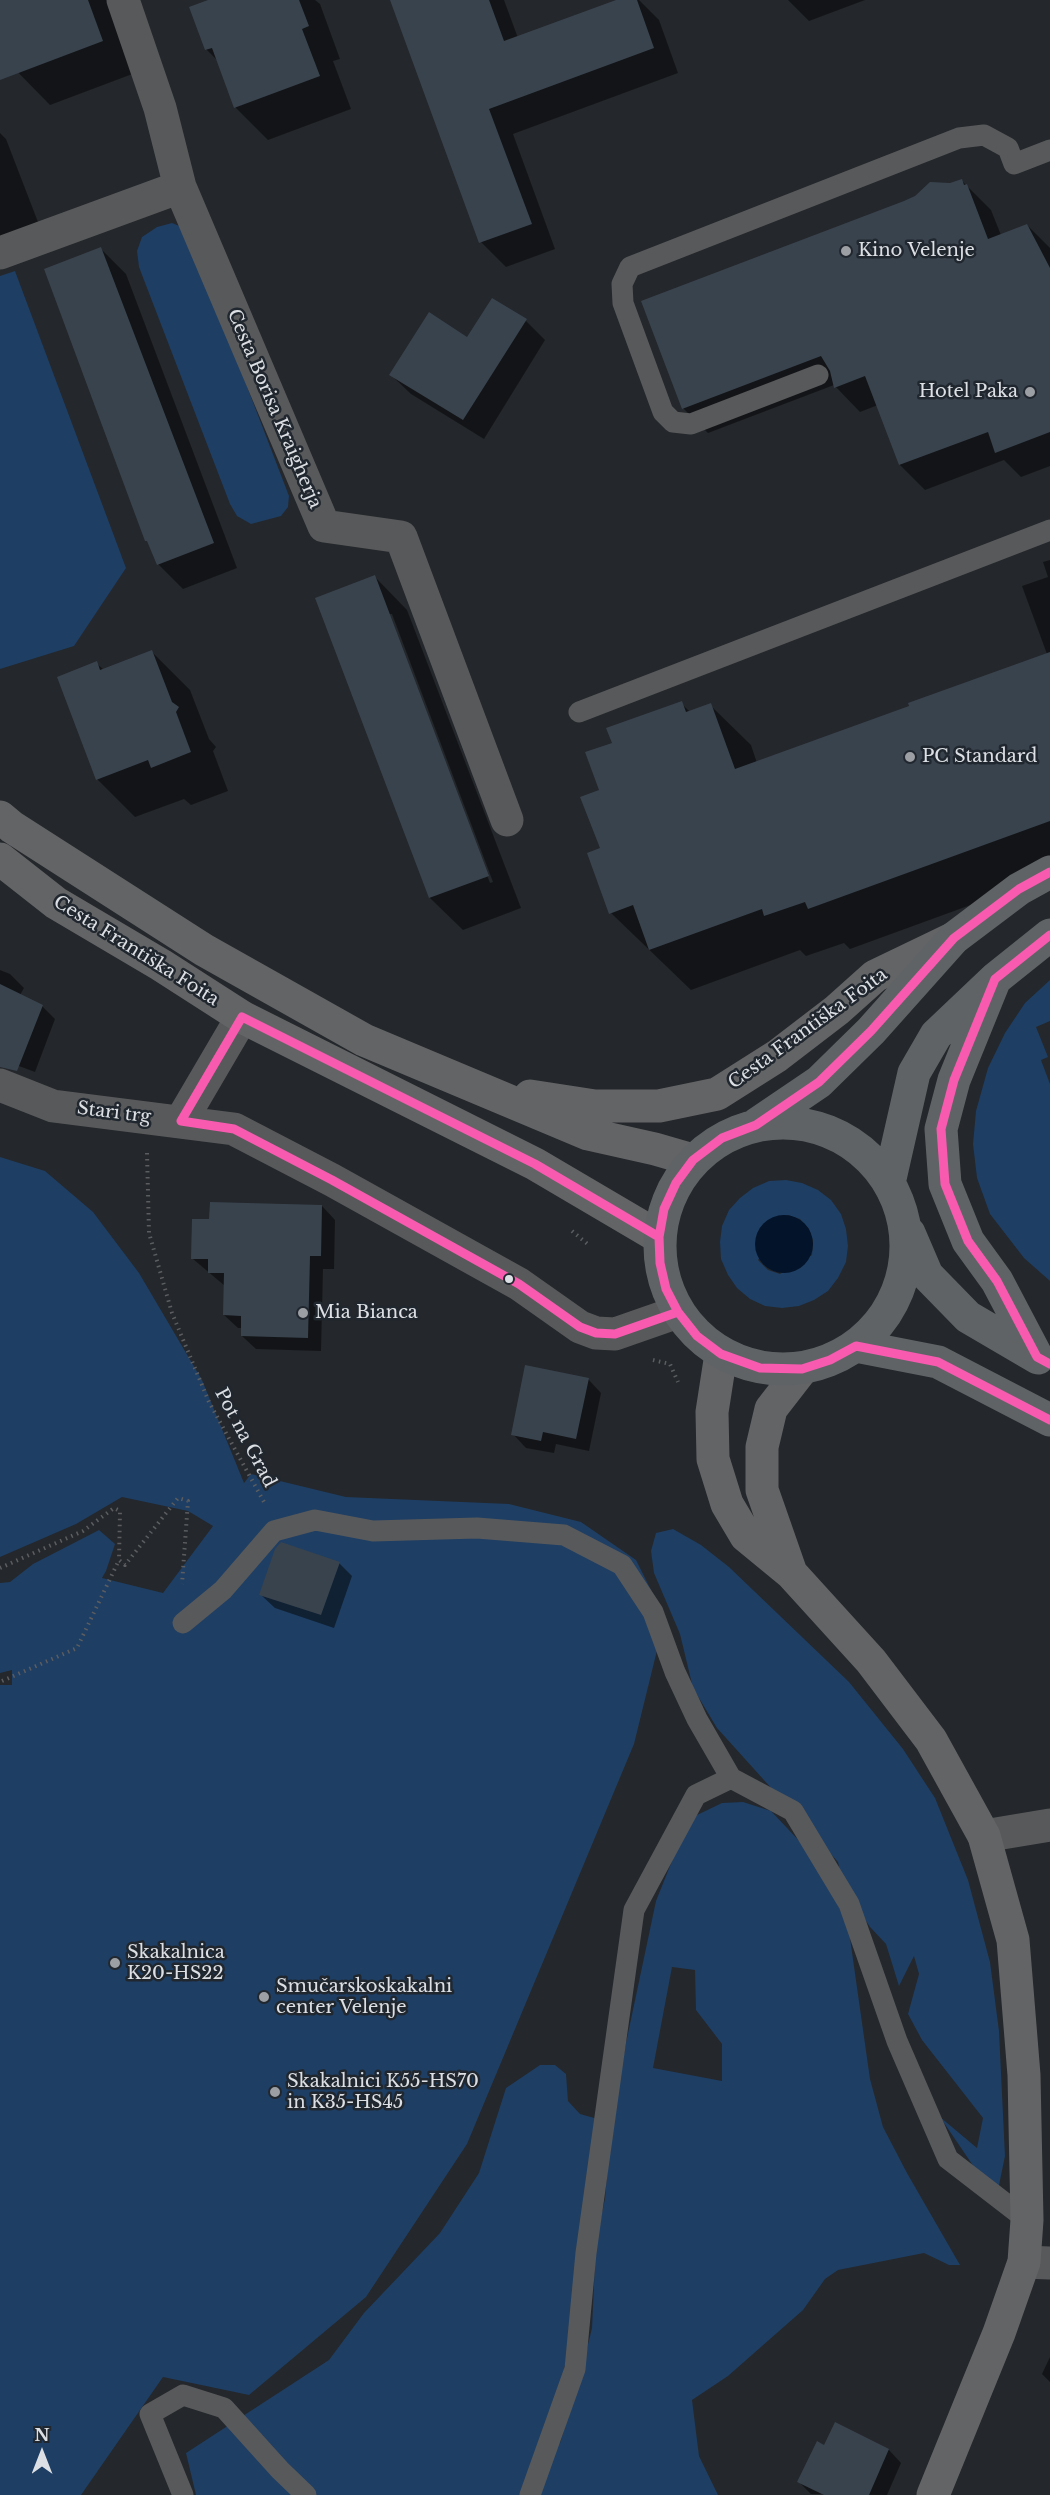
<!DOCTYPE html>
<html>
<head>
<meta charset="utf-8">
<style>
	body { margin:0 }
	#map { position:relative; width:1050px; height:2495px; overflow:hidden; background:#24272b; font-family:"Libre Baskerville",serif }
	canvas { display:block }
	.north { position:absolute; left:12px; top:2423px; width:60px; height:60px; -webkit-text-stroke:4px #21272e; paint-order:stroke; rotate:0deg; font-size:16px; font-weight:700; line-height:24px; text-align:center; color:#dce0e5 }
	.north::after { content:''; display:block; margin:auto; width:21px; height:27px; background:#dce0e5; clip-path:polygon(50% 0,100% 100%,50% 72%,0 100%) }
</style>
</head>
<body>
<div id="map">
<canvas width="1050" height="2495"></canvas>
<div class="north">N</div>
</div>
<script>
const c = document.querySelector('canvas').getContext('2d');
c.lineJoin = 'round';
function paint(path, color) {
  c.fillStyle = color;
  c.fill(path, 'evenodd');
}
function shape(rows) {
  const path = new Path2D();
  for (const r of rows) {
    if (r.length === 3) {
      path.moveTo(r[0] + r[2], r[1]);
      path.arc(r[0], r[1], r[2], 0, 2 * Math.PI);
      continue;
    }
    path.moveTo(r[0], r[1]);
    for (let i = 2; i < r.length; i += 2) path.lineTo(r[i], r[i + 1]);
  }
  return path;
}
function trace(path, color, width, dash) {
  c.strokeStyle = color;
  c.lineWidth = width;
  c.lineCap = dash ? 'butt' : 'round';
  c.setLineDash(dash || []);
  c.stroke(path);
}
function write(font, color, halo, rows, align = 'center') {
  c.font = font + ' "Libre Baskerville",serif';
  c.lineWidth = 5;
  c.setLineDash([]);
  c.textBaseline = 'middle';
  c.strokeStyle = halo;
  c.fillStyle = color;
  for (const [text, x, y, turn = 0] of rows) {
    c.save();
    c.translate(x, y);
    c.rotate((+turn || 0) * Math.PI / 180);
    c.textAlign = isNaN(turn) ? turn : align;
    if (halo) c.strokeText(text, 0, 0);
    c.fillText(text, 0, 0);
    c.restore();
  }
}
paint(shape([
	[172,223,182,227,190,238,289,496,288,507,281,516,251,524,237,516,230,504,139,267,137,251,142,237,157,227],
	[15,271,126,568,74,646,0,669,0,276],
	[1050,980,1050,1021,1036,1027,1048,1057,1041,1060,1050,1084,1050,1281,1024,1258,990,1214,977,1178,973,1144,976,1111,988,1068,1005,1033,1025,1003],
	[0,1157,45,1171,93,1212,139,1273,202,1380,244,1483,251,1474,346,1497,509,1504,581,1522,636,1560,665,1618,634,1744,467,2144,366,2297,249,2395,163,2377,81,2495,0,2495,0,1685,12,1685,12,1670,0,1673,0,1583,10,1582,33,1564,99,1530,115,1544,106,1571,102,1578,163,1593,213,1526,188,1511,122,1497,76,1524,0,1557],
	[786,1180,802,1183,818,1190,831,1200,841,1214,846,1229,848,1246,846,1262,838,1278,828,1291,814,1300,799,1306,782,1308,765,1306,750,1299,737,1288,728,1275,721,1259,720,1242,722,1226,729,1210,740,1198,753,1188,769,1181],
	[787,1215,800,1219,809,1229,813,1241,812,1255,780,1274,768,1270,758,1260],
	[673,1529,701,1545,729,1567,849,1682,903,1749,935,1798,968,1880,990,1962,999,2031,1005,2156,997,2195,976,2170,940,2117,977,2148,983,2118,922,2040,908,2014,919,1974,914,1956,899,1986,886,1944,870,1927,843,1886,838,1862,717,1728,693,1688,680,1634,654,1573,651,1551,656,1533],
	[743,1802,771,1811,804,1846,826,1882,848,1924,870,2079,883,2127,907,2173,960,2265,949,2265,924,2253,838,2270,825,2279,803,2310,728,2376,692,2400,699,2456,718,2495,196,2495,186,2453,329,2360,364,2313,440,2233,479,2173,506,2088,540,2065,555,2065,566,2074,568,2101,580,2114,598,2119,573,2325,562,2380,541,2445,560,2443,578,2386,592,2328,596,2240,605,2199,611,2127,626,2043,656,1901,684,1831,697,1815,722,1803],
	[672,1967,695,1970,696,2010,722,2044,722,2081,653,2068]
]), '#1e3e63');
paint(shape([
	[784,1244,29]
]), '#031329');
paint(shape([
	[0,0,115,0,135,73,50,105,0,54],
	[213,0,315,0,320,4,340,59,333,61,351,109,268,140,236,108,219,62,206,49],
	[392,0,504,0,518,38,621,0,639,0,659,20,678,73,513,134,555,249,506,267,481,242],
	[788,0,865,0,809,21],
	[0,133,6,139,38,222,0,237],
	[961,180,991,210,1001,235,1027,225,1050,248,1050,466,1021,477,1004,460,925,490,900,465,878,405,860,412,834,385,708,433,683,408,950,185],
	[101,249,126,274,237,568,183,589,158,564,150,544],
	[526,321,545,340,484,439,411,394,391,375,468,339],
	[1050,560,1050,876,850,949,844,943,806,956,800,950,691,990,611,913,602,849,601,791,614,744,681,703,690,712,710,705,751,745,757,763,911,707,1047,654,1022,586,1048,577,1043,562],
	[375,577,407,610,521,908,463,930,430,898,317,599],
	[388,614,392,614,493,882,490,883],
	[152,652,190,690,209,739,216,747,213,751,228,791,191,805,184,799,135,817,97,779,96,663,104,670],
	[0,970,10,974,24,988,20,995,42,1006,55,1019,35,1072,0,1059],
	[322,1206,335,1220,334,1269,323,1269,321,1351,256,1349,242,1336,242,1328,238,1328,224,1315,225,1286,193,1259],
	[588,1379,601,1393,589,1451,556,1444,554,1453,526,1448,513,1434],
	[339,1563,352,1576,334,1628,275,1608,261,1595],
	[1050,2357,1050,2382,1042,2374],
	[824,2447,889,2450,901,2463,887,2495,811,2494,799,2482]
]), '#0007');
paint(shape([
	[0,0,88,0,103,41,0,80],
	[208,0,299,0,309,26,302,29,320,76,234,108,212,48,205,50,189,7],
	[390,0,489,0,504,41,616,0,637,0,654,48,489,109,532,224,479,243],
	[962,179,964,185,967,184,988,239,1027,224,1050,268,1050,432,995,453,988,432,899,465,865,376,834,388,830,371,821,356,682,409,641,301,904,201,915,196,930,182,950,183],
	[101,247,214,543,157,565,147,541,145,541,44,269],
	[492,298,527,319,463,420,389,375,429,312,467,337],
	[375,575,489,876,429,898,315,598],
	[152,650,172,702,179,707,176,712,191,752,151,768,148,760,96,780,57,677,97,661,100,670],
	[1050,652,1050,821,808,909,805,902,764,916,762,909,649,950,633,905,609,914,587,853,600,848,580,797,599,790,585,752,612,743,606,728,682,701,686,712,711,703,735,769,909,706,908,703],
	[0,984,43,1005,17,1071,0,1067],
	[210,1202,322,1205,321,1256,310,1256,308,1338,241,1336,241,1316,223,1315,224,1273,208,1273,208,1259,191,1259,192,1219,209,1219],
	[525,1365,589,1378,576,1439,543,1432,541,1441,511,1435],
	[281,1542,340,1562,321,1615,259,1595,275,1549],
	[835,2422,889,2449,869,2495,824,2495,797,2482,817,2441,824,2445]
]), '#39434e');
trace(shape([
	[147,1153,149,1233,172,1313,209,1402,264,1502],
	[572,1231,590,1246],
	[653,1360,670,1364,678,1382],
	[0,1568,83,1531,114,1508,120,1511,119,1560,125,1565,178,1498,188,1501,182,1584],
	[2,1681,77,1648,119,1560]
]), '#5b5d60', 4, [1.5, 4.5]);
trace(shape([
	[818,375,691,424,673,422,663,412,623,303,622,284,630,267,959,138,984,135,1008,148,1014,164,1050,150],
	[579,712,1050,530],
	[183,1623,223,1590,274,1531,315,1520,373,1531,477,1528,564,1535,622,1565,653,1612,675,1672,697,1719,731,1778],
	[183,2495,150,2414,183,2395,224,2408,280,2470,306,2495],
	[530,2495,575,2369,586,2253,634,1910,696,1795,731,1778,793,1811,849,1904,897,2041,948,2159,1027,2220]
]), '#58595b', 21);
trace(shape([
	[123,0,160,108,180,187,324,526,401,537,507,820],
	[0,253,180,187],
	[0,1085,53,1106,234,1129,332,1180,519,1284,580,1327,596,1333,615,1334,678,1312],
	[181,1121,242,1017],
	[984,1836,1050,1825],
	[1024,2262,1050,2263]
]), '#58595b', 33);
trace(shape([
	[0,817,12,827,204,950,364,1040,588,1134,655,1149,693,1160],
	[0,859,56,903,161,965,242,1017,535,1164,659,1237],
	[530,1096,595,1106,659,1106,717,1094,777,1056,837,1010,875,976,954,938],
	[721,1354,712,1412,713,1459,727,1504,746,1536,791,1573,871,1661,931,1740,984,1836,1013,1940,1024,2075,1027,2220,1024,2262,999,2333,933,2495],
	[791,1573,762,1490,762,1447,771,1409,802,1369]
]), '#636466', 33);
trace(shape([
	[995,979,954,1080,941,1129,945,1184,968,1241,997,1281,1037,1357],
	[783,1246,123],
	[757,1124,819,1082,871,1031,954,938,1019,889,1050,872],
	[889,1183,914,1073,936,1035,995,979,1050,935],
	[909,1233,927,1275,968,1317,1038,1358],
	[856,1346,938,1362,1050,1420]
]), '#606366', 33);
trace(shape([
	[1050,872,1019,889,954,938,871,1031,819,1082,756,1125,722,1138,693,1160,676,1183,664,1209,659,1237,660,1263,666,1289,678,1312,697,1336,721,1354,760,1368,802,1369,830,1360,856,1346,938,1362,1050,1420],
	[1050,935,995,979,954,1080,941,1129,945,1184,968,1241,997,1281,1037,1357,1050,1364],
	[659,1237,535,1164,242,1017,181,1121,234,1129,332,1180,519,1284,580,1327,596,1333,615,1334,678,1312]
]), '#f75aaf', 9);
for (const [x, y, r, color] of [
	[846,251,6,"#9c9fa4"],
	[1030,392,6,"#9c9fa4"],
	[910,757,6,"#9c9fa4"],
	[509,1279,5,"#dce0e5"],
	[303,1313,6,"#9c9fa4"],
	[115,1963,6,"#9c9fa4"],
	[264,1997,6,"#9c9fa4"],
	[275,2092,6,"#9c9fa4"]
]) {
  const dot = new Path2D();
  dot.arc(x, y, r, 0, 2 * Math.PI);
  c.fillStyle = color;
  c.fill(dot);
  trace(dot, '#21272e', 2);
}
write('18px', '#dce0e5', '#21272e', [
	["Kino Velenje",858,251],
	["Hotel Paka",1018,392,"right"],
	["PC Standard",922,757],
	["Mia Bianca",315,1313],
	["Skakalnica",127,1953],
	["K20-HS22",127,1974],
	["Smučarskoskakalni",276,1987],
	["center Velenje",276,2008],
	["Skakalnici K55-HS70",287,2082],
	["in K35-HS45",287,2103]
], 'left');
write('18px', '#dce0e5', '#21272e', [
	["Cesta Borisa Kraigherja",274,409,67],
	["Cesta Františka Foita",136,951,32],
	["Cesta Františka Foita",808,1029,-36],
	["Stari trg",114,1113,7],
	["Pot na Grad",245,1438,62]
]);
</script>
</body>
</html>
